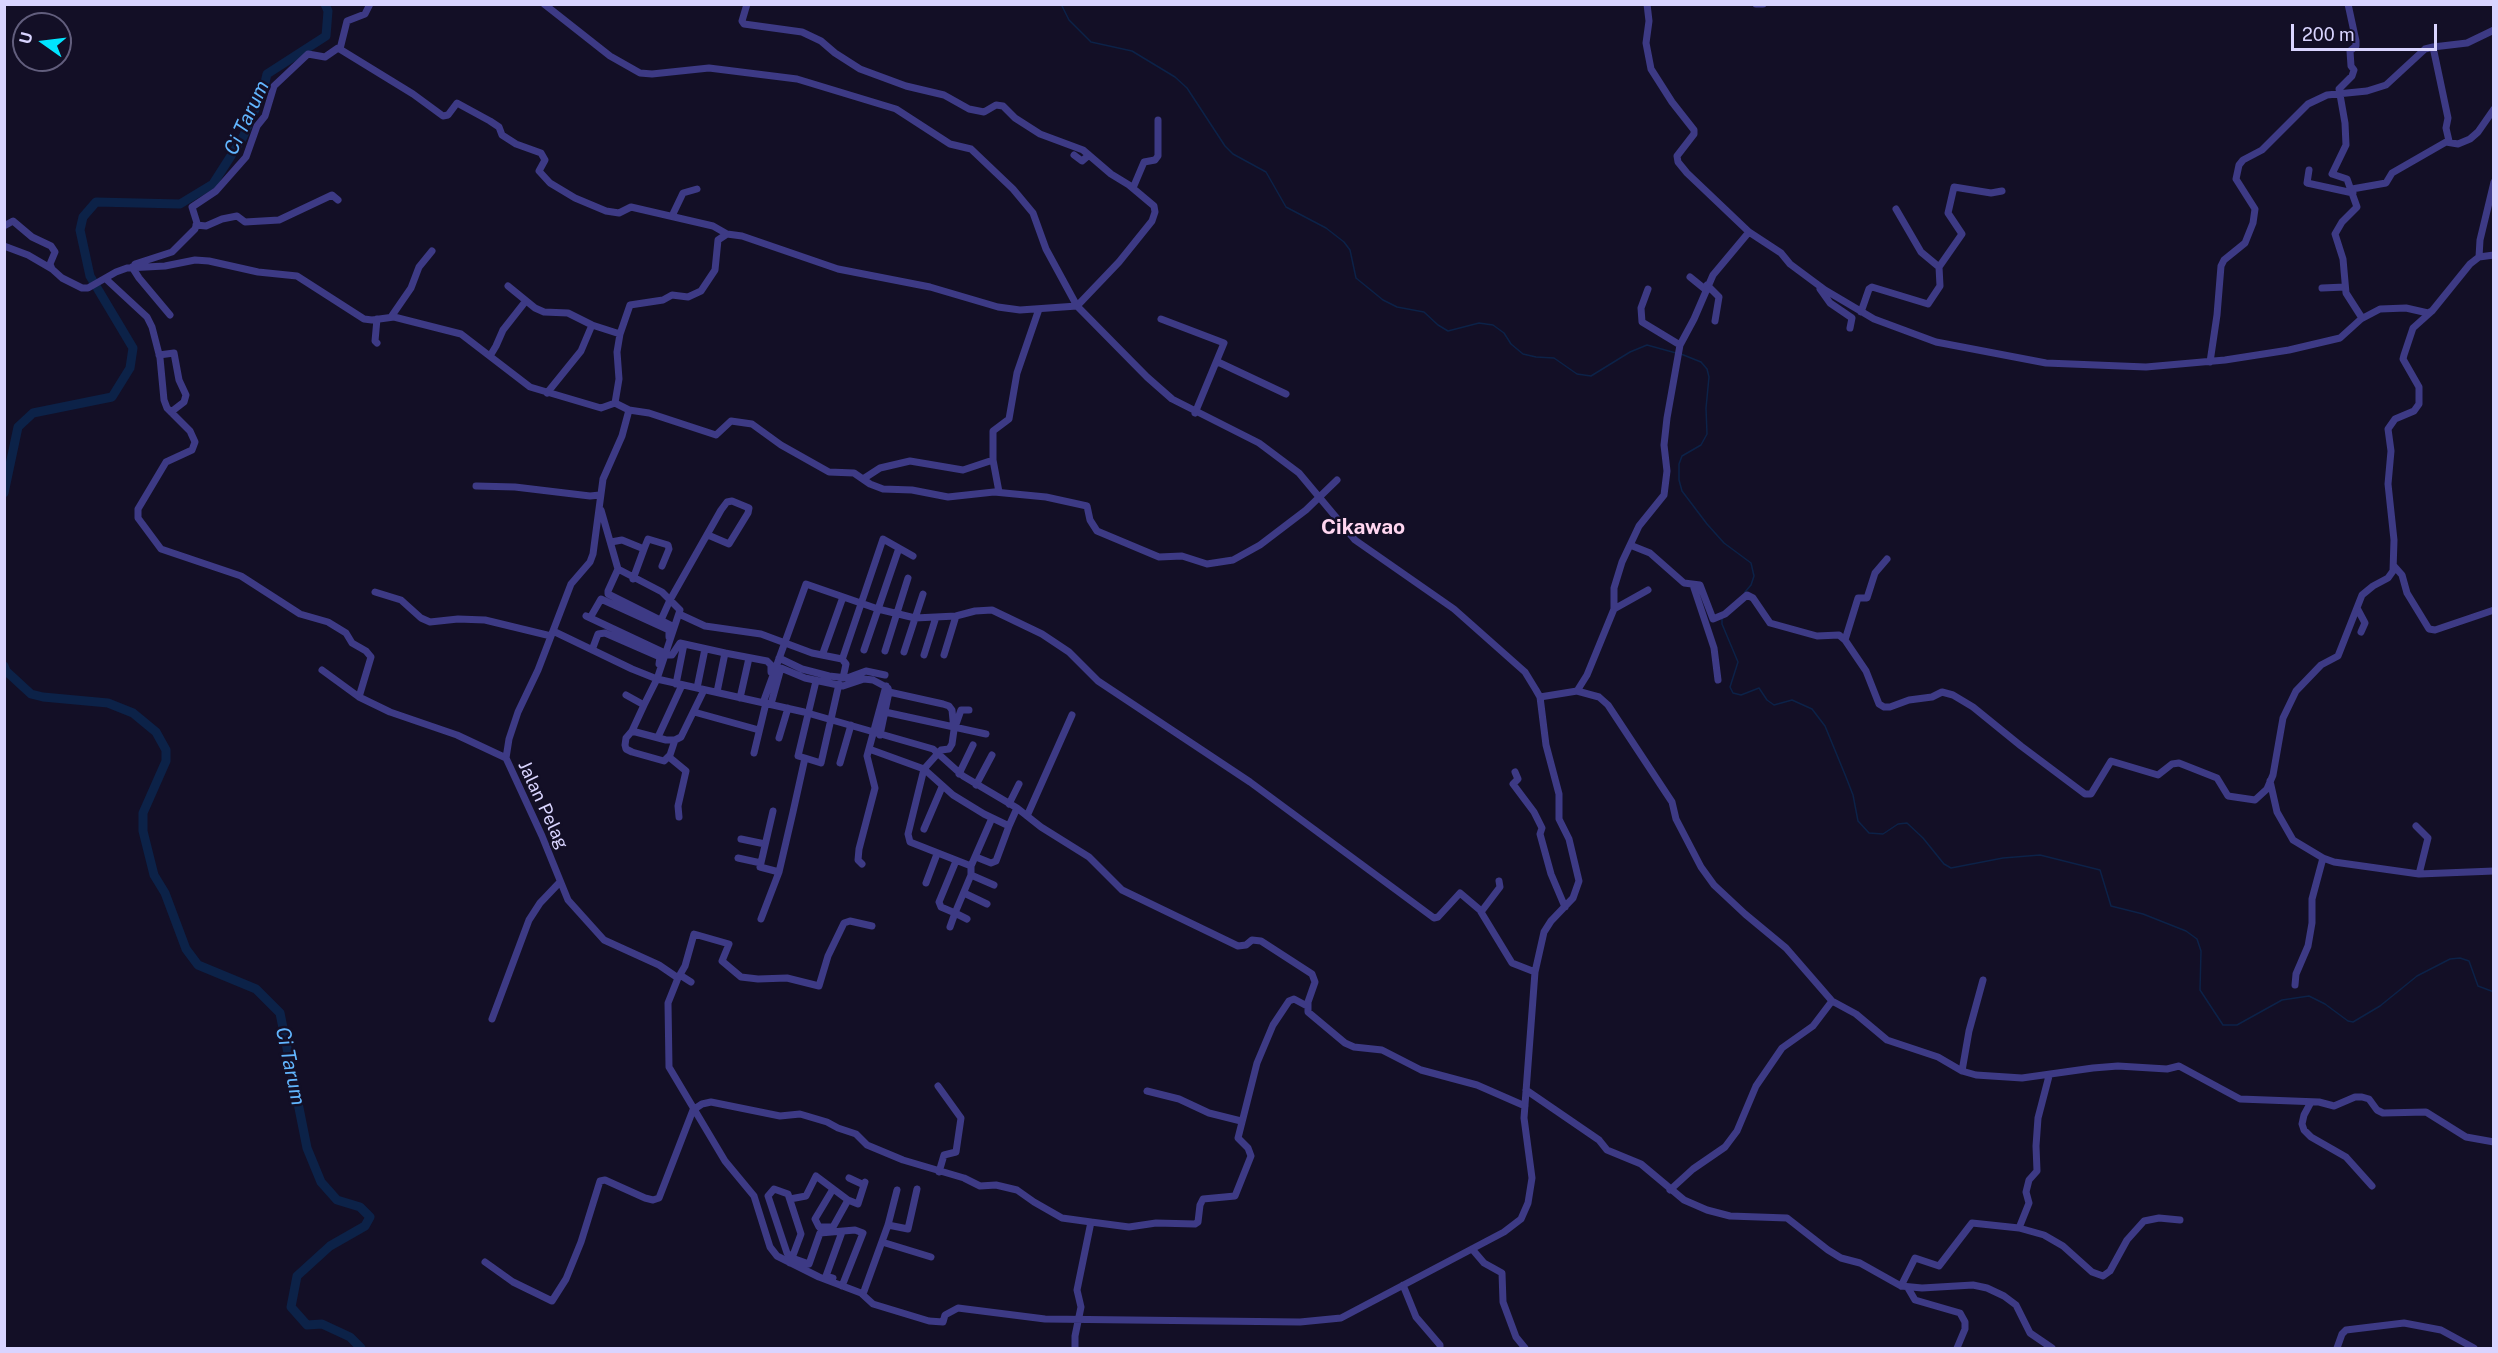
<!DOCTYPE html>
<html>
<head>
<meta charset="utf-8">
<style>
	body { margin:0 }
	#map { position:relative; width:2498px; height:1353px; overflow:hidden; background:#130f26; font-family:"Public Sans",sans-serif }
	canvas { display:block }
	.frame { position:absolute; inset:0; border:6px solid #d9d4ff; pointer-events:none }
	.north { position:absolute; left:12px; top:12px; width:60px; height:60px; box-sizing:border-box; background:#130f26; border:2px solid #625e7d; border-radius:50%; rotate:284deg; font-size:16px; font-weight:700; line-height:24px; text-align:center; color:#d9d4ff }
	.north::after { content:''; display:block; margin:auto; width:21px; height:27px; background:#00e5ff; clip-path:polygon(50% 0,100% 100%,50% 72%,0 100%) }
	.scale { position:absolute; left:2291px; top:24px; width:146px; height:27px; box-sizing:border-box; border:3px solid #d9d4ff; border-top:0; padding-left:8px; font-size:18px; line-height:21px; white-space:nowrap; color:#d9d4ff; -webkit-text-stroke:4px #130f26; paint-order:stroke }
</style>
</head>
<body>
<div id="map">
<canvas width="2498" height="1353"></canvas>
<div class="frame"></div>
<div class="north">U</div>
<div class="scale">200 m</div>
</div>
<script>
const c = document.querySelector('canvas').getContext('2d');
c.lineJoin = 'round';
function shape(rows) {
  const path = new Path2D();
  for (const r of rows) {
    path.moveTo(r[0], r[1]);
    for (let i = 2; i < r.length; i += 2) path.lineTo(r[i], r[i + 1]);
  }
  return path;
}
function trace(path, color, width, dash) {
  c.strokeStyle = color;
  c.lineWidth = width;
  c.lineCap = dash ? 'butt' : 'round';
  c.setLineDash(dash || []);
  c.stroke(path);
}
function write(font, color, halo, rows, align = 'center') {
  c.font = font + ' "Public Sans",sans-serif';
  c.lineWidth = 5;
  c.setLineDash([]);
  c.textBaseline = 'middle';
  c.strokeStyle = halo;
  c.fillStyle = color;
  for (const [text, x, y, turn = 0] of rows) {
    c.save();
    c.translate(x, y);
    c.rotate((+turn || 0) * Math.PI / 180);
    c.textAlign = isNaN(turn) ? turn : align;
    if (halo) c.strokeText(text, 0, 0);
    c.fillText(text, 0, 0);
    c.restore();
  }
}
trace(shape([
	[1061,4,1069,20,1091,42,1132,51,1175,77,1187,88,1225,146,1233,154,1266,172,1286,207,1326,228,1344,242,1350,250,1356,278,1383,300,1397,307,1424,312,1438,325,1448,331,1479,323,1493,325,1504,333,1511,344,1523,354,1536,357,1554,358,1577,374,1591,376,1630,352,1647,345,1676,353],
	[1681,354,1701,362,1707,369,1709,377,1706,408,1707,434,1701,445,1682,456,1679,464,1679,480,1682,491,1707,524,1724,543,1751,563,1754,576,1751,585,1745,592],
	[1722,618,1722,624,1738,662,1730,687,1733,693,1741,695,1759,688,1767,700,1774,705,1792,700,1812,709,1825,726,1846,777,1853,795,1858,821,1869,833,1883,834,1898,824,1907,823,1923,838,1944,864,1951,868,2003,858,2040,855,2100,870,2111,906,2143,914,2186,931,2197,939,2201,951,2200,990,2223,1025,2237,1025,2282,1000,2309,996,2325,1004,2348,1021,2353,1022,2380,1006,2417,976,2450,959,2460,958,2469,961,2478,986,2494,992]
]), '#0c2248', 1.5);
trace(shape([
	[4,493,18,427,33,413,112,397,130,368,133,348,90,276,80,230,83,217,96,202,180,204,213,184,243,137,263,91,267,74,326,36,328,11,325,4],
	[4,666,6,671,31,694,43,697,108,703,133,713,156,732,166,750,166,761,143,813,143,831,154,875,165,893,186,949,198,965,256,989,280,1013,307,1148,321,1182,337,1200,360,1207,370,1217,365,1226,330,1246,297,1276,291,1307,307,1325,322,1324,350,1337,361,1348]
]), '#0c2248', 9);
trace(shape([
	[544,4,610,56,640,73,652,74,709,68,797,79,896,109,950,144,971,149,1013,189,1033,213,1046,249,1077,306,1119,262,1152,221,1155,212,1154,206,1129,185,1111,174,1083,150,1040,134,1015,118,1003,106,996,105,984,112,969,109,944,95,906,86,860,69,835,53,821,41,802,32,744,24,742,21,747,4],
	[1647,4,1649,21,1646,43,1651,69,1672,102,1694,130,1694,134,1677,156,1678,162,1687,173,1749,232,1781,253,1790,264,1825,290,1874,319,1936,342,2046,363,2146,367,2225,360,2289,350,2340,338,2361,319,2380,309,2406,308,2428,313,2432,311,2470,264,2479,257,2494,255],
	[1756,4,1763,4],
	[2348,4,2356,41,2356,46,2350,51,2351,66,2354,70,2352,76,2339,89,2345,123,2346,145,2332,174,2347,179,2357,207,2342,222,2335,234,2343,259,2346,293,2362,318],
	[340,49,347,21,365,14,370,4],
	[2449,141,2446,128,2448,118,2433,47,2467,43,2494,30],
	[1074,155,1082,161,1089,155],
	[2309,170,2307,183,2353,193],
	[1133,188,1144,162,1155,160,1158,156,1158,120],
	[2352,189,2386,183,2392,173,2446,142,2458,144,2470,139,2478,132,2494,109],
	[1896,209,1921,252,1939,267],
	[672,216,683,193,697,189],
	[196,225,206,226,222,219,237,216,245,222,279,220,332,195,338,200],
	[4,226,13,221,32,237,51,246,55,252,50,264,52,269,62,278,82,288,88,288,116,272,127,268,165,266,195,260,209,261,258,272,297,276,364,319,372,320,394,317,461,334,530,387,601,408,615,403,619,379,617,352,620,334,630,305,663,300,672,295,688,297,701,291,715,270,718,240,727,234,742,236,838,269,930,287,998,307,1020,310,1077,306,1147,377,1172,399,1259,443,1299,473,1355,540,1454,609,1525,672,1536,690,1540,697,1546,745,1559,794,1559,819,1569,839,1579,881,1573,898,1551,921,1544,932,1535,972,1524,1118,1532,1178,1528,1203,1521,1219,1504,1232,1341,1318,1300,1322,1045,1319,958,1308,945,1315,943,1322,929,1321,873,1304,861,1293,819,1277,777,1256,770,1247,754,1196,725,1161,669,1067,668,1003,678,978,659,965,604,940,568,900,542,836,506,758,509,739,518,712,538,670,571,584,590,562,593,554,603,479,622,436,629,410,615,403],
	[4,246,28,255,52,269],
	[2479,257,2480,240,2494,182],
	[135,264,172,252,195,229,197,223,192,207,216,191,246,157,257,126,265,116,274,86,308,54,325,57,338,48,413,94,443,116,448,115,457,103,490,121,499,127,502,135,516,144,541,153,545,160,539,171,550,183,575,198,606,211,619,213,631,207,713,226,727,234],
	[132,267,139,278,170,315],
	[1690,277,1706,290],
	[106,279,147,317,152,327,160,358,164,400,167,408,190,431,195,442,192,450,166,462,138,509,138,518,161,549,241,576,300,614,328,622,346,633,352,643,366,651,371,657,359,697],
	[1707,285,1719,297,1715,321],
	[508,286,535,308,544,312,568,313,592,325,620,334],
	[2322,288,2345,287],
	[1648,289,1641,308,1642,322,1680,345],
	[1820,289,1830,303,1852,318,1850,328],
	[1861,312,1869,289,1872,287,1928,304,1940,286,1939,267,1962,234,1948,213,1954,187,1991,193,2002,191],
	[391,317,411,288,419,267,432,251],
	[1161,319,1224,343,1195,413],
	[377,343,375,341,377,319],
	[159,355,174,353,179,380,186,395,184,402,171,412],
	[490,356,496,346,503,330,525,302],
	[1218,362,1286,394],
	[2210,362,2217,315,2221,266,2224,260,2245,243,2253,223,2255,209,2236,179,2239,165,2243,160,2262,150,2308,104,2327,95,2367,91,2386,85,2425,49,2433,47],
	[547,393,581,351,592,325],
	[629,410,649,413,716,435,731,421,752,424,781,445,829,472,854,473,870,484,883,489,912,490,948,497,994,492,1046,497,1087,506,1090,520,1097,531,1159,557,1182,556,1207,564,1233,560,1260,545,1306,510,1337,480],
	[863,479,880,468,910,461,963,470,993,460],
	[476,486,515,487,590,496,600,495],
	[999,492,993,460,993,431,1009,419,1017,373,1039,309],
	[601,510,618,569,662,592,680,610,657,679,644,705],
	[611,542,622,540,644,549,633,579],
	[1630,545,1650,553,1684,583,1700,585,1713,619,1725,614,1747,595,1753,598,1770,623,1817,636,1839,635,1845,640,1866,671,1879,704,1884,707,1890,707,1909,700,1932,697,1942,692,1953,695,1973,707,2021,746,2085,794,2091,794,2111,761,2158,775,2172,764,2179,763,2217,778,2228,796,2255,800,2267,789,2273,775,2283,718,2296,691,2321,665,2338,656,2362,595,2373,586,2388,578,2393,571,2394,540,2388,484,2391,451,2388,429,2395,419,2414,411,2419,404,2419,387,2403,359,2404,355,2413,328,2432,311],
	[644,549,648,539,668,545,669,549,662,566],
	[2394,566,2402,575,2407,593,2429,629,2435,630,2494,610],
	[618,569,608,591,608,594,674,627],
	[1693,585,1714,648,1718,680],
	[375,592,401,600,421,618,430,622,458,619,485,620,551,636],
	[2357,608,2365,623,2361,632],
	[1614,609,1648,590],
	[679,614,705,626,761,634,812,653,842,659,846,664,843,678],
	[586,616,669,655,672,655,680,643,725,653],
	[590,618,601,599,669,630,669,637],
	[661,620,670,600,721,510,727,502,732,501,749,508,748,513,729,544,708,535],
	[553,631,632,669,657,679,804,712,933,749,963,776,1017,808,1041,827,1089,857,1122,890,1238,946,1246,945,1252,940,1261,941,1312,974,1315,982,1308,1002,1308,1012,1345,1043,1354,1047,1382,1050,1421,1070,1477,1085,1525,1106],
	[1845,640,1858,598,1867,598,1875,573,1887,559],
	[592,650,598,634,605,633,660,657,659,664],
	[864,650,899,548],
	[885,651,908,578],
	[904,652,923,594],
	[823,653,843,597],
	[924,655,936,617],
	[944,655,956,616],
	[843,657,883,539,913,556],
	[779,658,802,669,829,676,847,678,866,671,885,675],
	[322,670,359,697,390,712,457,735,506,758],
	[676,684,684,644],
	[697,688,705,649],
	[1577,691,1599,697,1608,705,1672,802,1676,819,1701,867,1714,885,1745,914,1786,948,1832,1001,1856,1014,1887,1040,1938,1057,1962,1071,1976,1075,2022,1078,2093,1068,2118,1066,2167,1069,2179,1066,2240,1099,2319,1102,2334,1106,2355,1097,2362,1097,2369,1099,2377,1110,2383,1113,2426,1112,2466,1137,2494,1142],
	[717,692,725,653,767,661,771,665,771,672],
	[889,692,943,704,949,706,952,710,954,730,952,744,949,749,941,750,924,769,908,834,910,842,971,866,992,818],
	[626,695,644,705,632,731],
	[1540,697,1577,691,1587,675,1614,609,1614,588,1622,562,1639,526,1664,495,1667,471,1664,445,1667,418,1680,345,1694,319,1713,275,1749,232],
	[740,698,749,658],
	[763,703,806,584,878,609,915,618,956,616,975,611,992,610,1042,634,1069,652,1098,681,1250,782,1434,918,1438,917,1460,893,1480,910],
	[771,704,781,668,805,678,843,686,864,679,873,680,888,688,889,692,880,735],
	[694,712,759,730],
	[885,712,986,734],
	[955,727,961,710,969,710],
	[658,737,682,685],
	[779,738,788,708],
	[675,740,670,755,664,761,632,752,626,749,625,745,626,738,632,731,666,740,675,740,681,737,704,690],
	[869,749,924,769,953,795,984,814,1009,826,1017,808],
	[754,753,766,703],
	[669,757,686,771,678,806,679,817],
	[805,758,821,763,839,684],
	[840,763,851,725],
	[1515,772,1518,779,1513,784,1534,812,1542,828,1540,834,1551,874,1565,907],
	[959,774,973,745],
	[2270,781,2277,812,2293,840,2323,858,2334,862,2419,874,2494,871],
	[976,785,992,755],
	[1009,804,1019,784],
	[773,811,760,867,779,872],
	[1027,816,1072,715],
	[2416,826,2428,838,2419,874],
	[924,829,942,787],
	[741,839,765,844],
	[976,857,991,863,996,861,1009,826],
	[738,858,761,863],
	[862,864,858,860,859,849,875,788,867,756,886,686],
	[971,875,994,885],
	[1499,881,1500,887,1481,912,1512,963,1535,972],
	[926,883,937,854],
	[964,893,987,904],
	[761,919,779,872,793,812,805,758,798,756,816,681],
	[967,919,955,913,971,875,971,866],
	[950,927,955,913,941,907,939,902,956,861],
	[680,975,691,982],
	[678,978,685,966,694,934,729,944,722,961,741,977,758,979,787,978,819,986,828,956,844,923,850,921,872,926],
	[2295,985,2296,974,2308,946,2312,923,2312,899,2323,858],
	[492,1019,529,920,540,903,560,882],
	[1962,1071,1969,1031,1983,980],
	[938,1086,961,1118,956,1152,944,1155,939,1172],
	[1526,1090,1599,1140,1607,1150,1641,1164,1684,1200,1707,1210,1730,1216,1787,1218,1828,1250,1841,1258,1860,1263,1901,1286,1922,1288,1973,1285,1987,1288,2004,1296,2016,1305,2030,1333,2052,1348],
	[1147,1091,1179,1099,1209,1113,1241,1121],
	[2311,1102,2304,1115,2302,1124,2304,1130,2311,1137,2346,1157,2372,1186],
	[849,1178,864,1185],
	[833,1189,815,1219,819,1227,833,1227,848,1200],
	[1670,1190,1693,1169,1725,1147,1737,1131,1756,1086,1782,1048,1813,1026,1832,1001],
	[790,1199,806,1196,816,1176,848,1200,858,1204,865,1182],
	[1091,1222,1129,1227,1156,1223,1195,1224,1198,1222,1200,1205,1203,1199,1235,1196,1251,1156,1248,1148,1238,1138,1257,1063,1273,1025,1289,1001,1294,999,1307,1006],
	[888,1225,908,1229,917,1189],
	[2019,1228,2029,1203,2026,1192,2029,1180,2037,1171,2036,1146,2038,1118,2049,1076],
	[882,1242,931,1257],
	[1472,1249,1484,1263,1502,1273,1503,1302,1516,1337,1525,1348],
	[485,1262,513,1282,552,1301,566,1279,581,1242,600,1181,605,1180,645,1198,653,1200,659,1198,693,1110,702,1104,711,1102,780,1116,800,1114,827,1122,838,1128,856,1134,867,1145,903,1160,964,1178,980,1186,996,1185,1017,1190,1034,1202,1062,1218,1091,1222,1077,1290,1081,1307,1075,1336,1075,1348],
	[790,1263,792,1258,801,1234,788,1194,774,1189,768,1196,787,1253,792,1258,809,1264,820,1233,855,1230,863,1233,842,1286],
	[833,1278,826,1276,842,1232],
	[1403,1285,1416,1317,1440,1345,1440,1348],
	[1901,1286,1915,1258,1939,1266,1972,1223,2019,1228,2044,1235,2063,1246,2092,1272,2103,1276,2110,1271,2127,1240,2144,1221,2159,1218,2180,1220],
	[1908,1288,1915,1300,1960,1313,1965,1322,1965,1329,1957,1348],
	[863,1294,888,1225,897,1190],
	[2337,1348,2342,1334,2346,1330,2404,1323,2441,1330,2474,1348]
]), '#3d3a85', 7);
write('18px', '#d9d4ff', '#130f26', [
	["Jalan Pelag",543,805,65]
]);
write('italic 20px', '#62b6ff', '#130f26', [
	["Ci Tarum",247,118,-65],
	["Ci Tarum",290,1066,78]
]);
write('bold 21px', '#ffd6f0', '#130f26', [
	["Cikawao",1363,528]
]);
</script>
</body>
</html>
